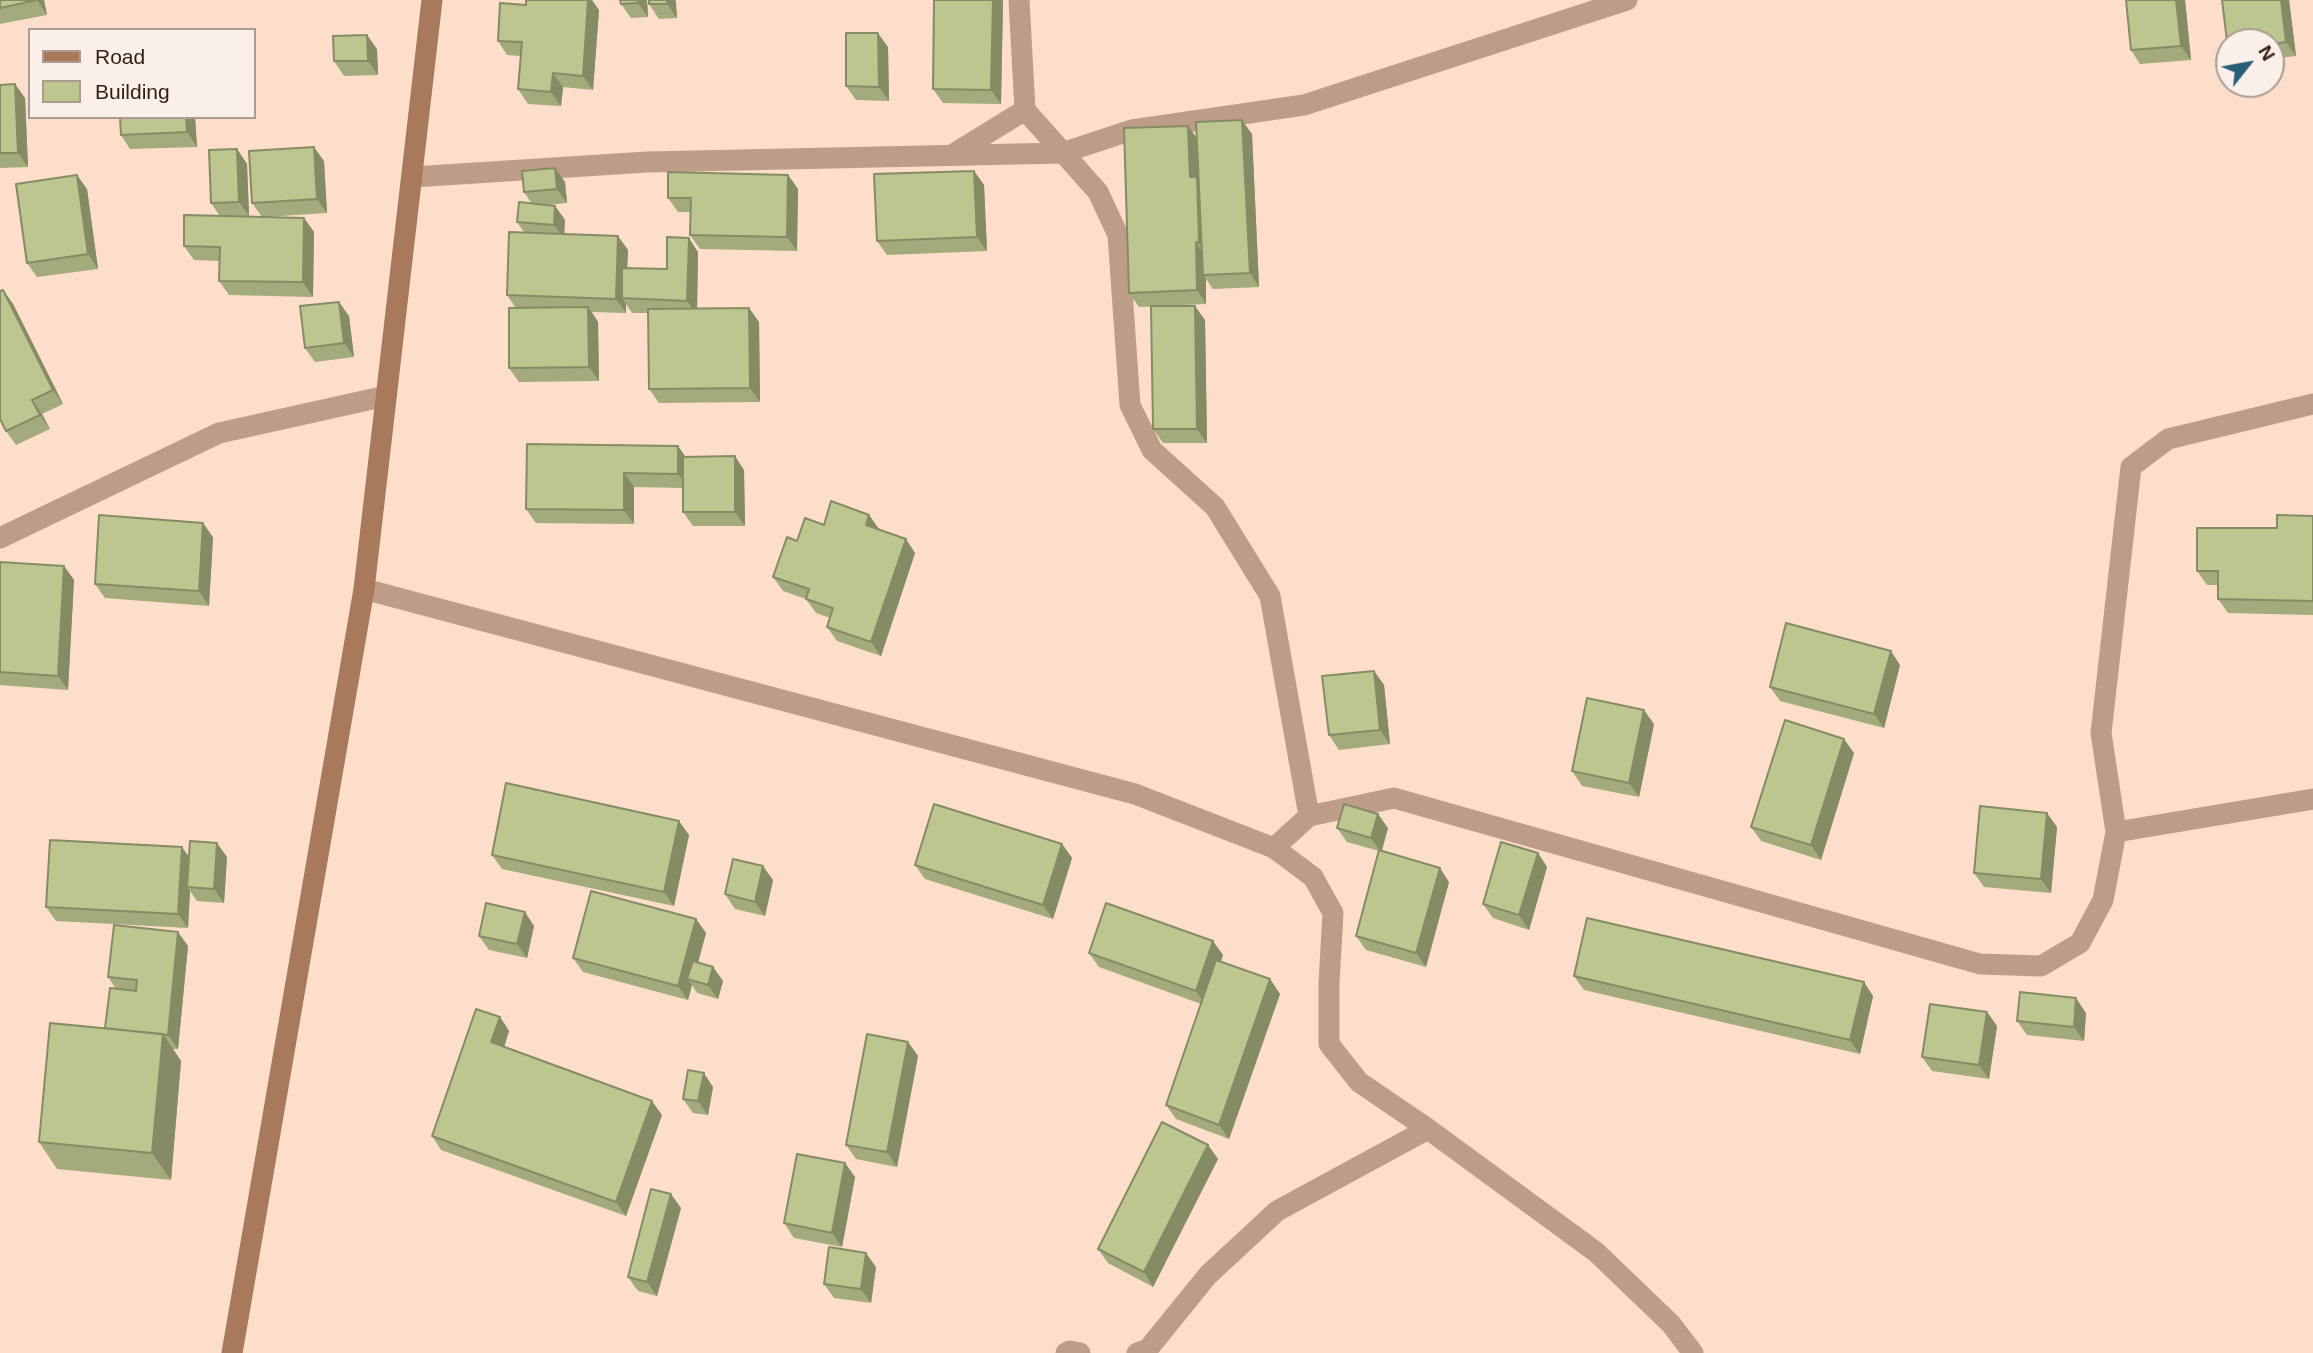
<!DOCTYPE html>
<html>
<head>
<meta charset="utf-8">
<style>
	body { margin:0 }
	#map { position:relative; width:2313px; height:1353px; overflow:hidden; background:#fddeca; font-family:Arial,sans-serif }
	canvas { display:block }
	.legend { position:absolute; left:28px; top:28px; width:228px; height:91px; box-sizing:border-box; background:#faf0e9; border:2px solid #aa9c93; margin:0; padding:9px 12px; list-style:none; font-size:21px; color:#311e12 }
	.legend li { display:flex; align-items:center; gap:14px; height:35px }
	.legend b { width:35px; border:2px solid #aa9c93 }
	.north { position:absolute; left:2215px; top:28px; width:70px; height:70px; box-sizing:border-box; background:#faf0e9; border:2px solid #aa9c93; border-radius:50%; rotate:59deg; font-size:19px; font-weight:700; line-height:28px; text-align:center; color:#311e12 }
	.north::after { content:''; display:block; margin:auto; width:24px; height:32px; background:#285d78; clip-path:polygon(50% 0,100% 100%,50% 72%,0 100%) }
</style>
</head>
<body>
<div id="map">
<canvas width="2313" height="1353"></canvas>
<ul class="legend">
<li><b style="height:9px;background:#a8795a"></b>Road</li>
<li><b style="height:19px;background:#bec690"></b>Building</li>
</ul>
<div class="north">N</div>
</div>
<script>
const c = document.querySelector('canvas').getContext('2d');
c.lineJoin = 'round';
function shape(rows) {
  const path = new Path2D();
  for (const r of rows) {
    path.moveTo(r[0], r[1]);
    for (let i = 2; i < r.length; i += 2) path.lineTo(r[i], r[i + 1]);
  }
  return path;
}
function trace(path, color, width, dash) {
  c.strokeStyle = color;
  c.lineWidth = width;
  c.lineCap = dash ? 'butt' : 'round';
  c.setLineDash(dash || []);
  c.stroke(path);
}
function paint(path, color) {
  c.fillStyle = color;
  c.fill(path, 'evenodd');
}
trace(shape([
	[1019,0,1025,110,1098,192,1118,235,1130,405,1152,450,1215,507,1270,596,1309,816],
	[952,155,1025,110],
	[413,177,647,162,1062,153,1132,130,1304,105,1627,0],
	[0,538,219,433,386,396],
	[364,589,1135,794,1274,848,1313,877,1333,913,1329,983,1329,1044,1359,1082,1428,1129,1596,1252,1671,1324,1693,1353],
	[2116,832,2313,799],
	[1274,848,1309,816,1394,798,1980,964,2041,966,2080,943,2103,900,2116,832,2101,733,2131,467,2168,439,2313,404],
	[1066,1353,1070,1351,1080,1353],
	[1137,1353,1148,1349,1208,1275,1277,1211,1428,1129]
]), '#bd9d88', 21);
trace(shape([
	[232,1353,364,589,432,0]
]), '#a8795a', 21);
paint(shape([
	[0,0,44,0,47,15,0,24],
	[620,0,647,0,648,17,631,18,621,4],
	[649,0,675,0,677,18,659,19,649,4],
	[934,0,1003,0,1001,104,943,103,933,89],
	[2185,0,2191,60,2140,64,2131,50],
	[2222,0,2289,0,2296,56,2271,59,2271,42,2229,42,2229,50],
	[599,10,593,90,563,87,561,106,528,104,518,89,521,56,507,55,498,41],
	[888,47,889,101,856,100,846,86],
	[377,49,378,75,344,76,334,61],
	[0,85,25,98,28,167,0,168],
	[120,117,195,117,197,147,130,149,121,135],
	[1188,126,1197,138,1252,134,1259,287,1213,289,1206,279,1206,304,1139,307,1129,293],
	[237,149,247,164,249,216,262,217,252,203,324,161,327,213,265,217,304,218,314,232,313,297,229,295,219,281,220,261,194,260,184,246,220,216,211,203],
	[555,168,565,182,567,203,547,205,555,206,565,220,564,234,628,250,627,268,667,269,698,252,697,308,749,308,759,322,760,402,659,403,649,389,648,313,632,313,626,304,626,313,592,312,598,322,599,381,519,382,509,368,516,308,507,295,524,232,517,222,532,204,524,192],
	[974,171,984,185,987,251,887,255,877,241],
	[788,175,798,189,797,251,700,249,690,235,691,212,678,212,668,198],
	[87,189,98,269,37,277,27,263],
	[3,290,13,304,63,404,42,414,50,429,16,445,6,431],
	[349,316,354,357,315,362,305,348],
	[1205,320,1207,443,1163,443,1153,429],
	[527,444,744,470,745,526,693,526,683,512,683,488,634,487,634,524,536,523,526,509],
	[869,515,879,530,915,553,881,656,837,641,827,627,830,618,816,613,806,599,783,591,773,577,797,541,824,525],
	[2313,516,2313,615,2228,613,2218,599,2218,585,2207,585,2197,571,2277,528],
	[213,537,209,606,105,598,95,584],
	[0,562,64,566,74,580,68,690,0,685],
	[1900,665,1884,728,1780,701,1770,687],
	[1374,671,1384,685,1390,744,1339,750,1329,735],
	[1654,724,1639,797,1582,786,1572,771],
	[1854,753,1821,860,1761,841,1751,827],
	[2057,827,2051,893,1984,887,1974,873],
	[1337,828,1388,828,1382,851,1449,882,1426,967,1366,950,1356,936,1379,851,1347,842],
	[689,835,674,906,502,869,492,855],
	[1062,844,1072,858,1053,919,925,879,915,865],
	[1538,853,1547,867,1529,930,1493,918,1483,904],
	[227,857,224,903,197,901,190,891,188,928,56,921,46,907,189,858],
	[773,880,765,916,735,909,725,894],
	[696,919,706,933,698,963,713,967,723,981,718,999,697,993,692,985,688,1000,583,972,573,958],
	[534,926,527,958,489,950,479,936],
	[188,946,178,1049,173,1049,181,1061,171,1180,57,1169,39,1142,106,1029,116,989,108,977],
	[1089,953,1223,955,1221,962,1270,979,1280,994,1229,1139,1176,1119,1166,1105,1201,1004,1099,967],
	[1574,976,1873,996,1860,1054,1584,990],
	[1987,1012,1997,1026,1989,1079,1932,1071,1922,1057],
	[2086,1013,2084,1041,2027,1035,2017,1021],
	[500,1017,509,1031,504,1047,662,1115,626,1216,441,1150,432,1136],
	[908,1042,918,1056,897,1167,856,1159,846,1145],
	[713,1087,708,1115,693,1113,683,1099],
	[1208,1145,1218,1159,1153,1287,1108,1263,1098,1249],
	[845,1163,855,1177,842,1247,794,1238,784,1223],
	[681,1208,657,1296,638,1291,628,1277],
	[876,1267,871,1303,834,1298,824,1284]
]), '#a3aa7c');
paint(shape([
	[37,0,44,0,47,15],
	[588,0,592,0,599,10,593,90,583,76],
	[638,0,647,0,648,17,638,3],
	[667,0,675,0,676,1,677,18,667,4],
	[993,0,1003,0,1001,104,991,90],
	[2176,0,2185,0,2191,60,2181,46],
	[2281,0,2289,0,2296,56,2286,42],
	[878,33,888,47,889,101,879,87],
	[367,35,377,49,378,75,368,61],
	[553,73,563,87,561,106,551,92],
	[15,84,25,98,28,167,18,153],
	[186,117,195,117,197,147,187,132],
	[1242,120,1252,134,1259,287,1250,273],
	[1188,126,1198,140,1209,257,1199,243,1190,177],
	[314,147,324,161,327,213,317,199],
	[237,149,247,164,249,216,239,202],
	[555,168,565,182,567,203,557,189],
	[974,171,984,185,987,251,977,237],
	[77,175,87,189,98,269,88,254],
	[788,175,798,189,797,251,787,237],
	[555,206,565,220,564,239,554,225],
	[304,218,314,232,313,297,303,282],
	[618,236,628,250,626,299,622,298,626,304,626,313,616,299],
	[689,238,698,252,697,315,687,301],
	[1196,242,1205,257,1203,275,1206,279,1206,304,1197,290],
	[3,290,13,304,63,404,53,390],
	[339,302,349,316,354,357,344,343],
	[1195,306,1205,320,1207,443,1197,429],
	[588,307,598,322,599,381,589,367],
	[749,308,759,322,760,402,750,388],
	[32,400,42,414,50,429,40,415],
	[678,446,688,460,688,488,678,474],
	[735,456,744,470,745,526,735,512],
	[624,473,634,487,634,524,624,510],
	[869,515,879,529,876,540,866,525],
	[203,523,213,537,209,606,199,591],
	[906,539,915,553,881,656,871,642],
	[64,566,74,580,68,690,58,676],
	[1891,651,1900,665,1884,728,1874,714],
	[1374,671,1384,685,1390,744,1380,730],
	[1644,710,1654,724,1639,797,1629,783],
	[1844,739,1854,753,1821,860,1811,845],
	[2047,813,2057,827,2051,893,2041,879],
	[1378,814,1388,828,1381,852,1371,838],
	[679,821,689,835,674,906,664,892],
	[217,843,227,857,224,903,214,889],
	[1062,844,1072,858,1053,919,1043,905],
	[182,847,192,861,187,887,190,891,188,928,178,914],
	[1538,853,1547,867,1529,930,1519,915],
	[763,866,773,880,765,916,755,902],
	[1440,868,1449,882,1426,967,1416,953],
	[525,912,534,926,527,958,517,944],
	[696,919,706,933,693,981,687,979,692,985,688,1000,678,986],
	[178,932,188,946,178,1049,168,1035],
	[1213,941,1223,955,1206,1005,1196,991],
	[713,967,723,981,718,999,708,985],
	[1270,979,1280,994,1229,1139,1219,1125],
	[1864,982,1873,996,1860,1054,1850,1040],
	[2076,998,2086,1013,2084,1041,2074,1027],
	[1987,1012,1997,1026,1989,1079,1979,1065],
	[500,1017,509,1031,501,1057,491,1042],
	[163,1034,181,1061,171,1180,152,1153],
	[908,1042,918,1056,897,1167,887,1152],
	[704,1073,713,1087,708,1115,698,1101],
	[652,1101,662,1115,626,1216,616,1202],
	[1208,1145,1218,1159,1153,1287,1144,1272],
	[845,1163,855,1177,842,1247,832,1233],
	[671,1194,681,1208,657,1296,647,1282],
	[866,1253,876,1267,871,1303,861,1289]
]), '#858b65');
const building = shape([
	[0,0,37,0,0,8,0,0],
	[526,0,588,0,583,76,553,73,551,92,518,89,522,42,498,41,500,3,526,5,526,0],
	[620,0,638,0,638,3,621,4,620,0],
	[649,0,667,0,667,4,649,4,649,0],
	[934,0,993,0,991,90,933,89,934,0],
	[2126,0,2176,0,2181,46,2131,50,2126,0],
	[2222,0,2281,0,2286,42,2271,44,2271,42,2229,42,2228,49,2222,0],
	[846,33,878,33,879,87,846,86,846,33],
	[367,35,368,61,334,61,333,36,367,35],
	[15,84,18,153,0,153,0,85,15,84],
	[120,117,186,117,187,132,121,135,120,117],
	[1242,120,1250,273,1203,275,1196,122,1242,120],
	[1188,126,1190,177,1197,177,1199,243,1196,242,1197,290,1129,293,1124,128,1188,126],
	[314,147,317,199,252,203,249,151,314,147],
	[237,149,239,202,211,203,209,150,237,149],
	[555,168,557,189,524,192,522,171,555,168],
	[974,171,977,237,877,241,874,174,974,171],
	[668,172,788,175,787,237,690,235,691,198,668,198,668,172],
	[77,175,88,254,27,263,16,184,77,175],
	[519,202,555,206,554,225,517,222,519,202],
	[184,215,304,218,303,282,219,281,220,247,184,246,184,215],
	[509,232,618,236,616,299,507,295,509,232],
	[667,237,689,238,687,301,622,298,622,268,667,269,667,237],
	[3,290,53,390,32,400,40,415,6,431,0,419,0,291,3,290],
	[339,302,344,343,305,348,300,306,339,302],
	[1151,306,1195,306,1197,429,1153,429,1151,306],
	[588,307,589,367,509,368,509,308,588,307],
	[749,308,750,388,649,389,648,309,749,308],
	[527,444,678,446,678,474,624,473,624,510,526,509,527,444],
	[735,456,735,512,683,512,683,457,735,456],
	[831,501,869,515,866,525,906,539,871,642,827,627,833,608,806,599,809,589,773,577,787,537,797,541,805,518,824,525,831,501],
	[99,515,203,523,199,591,95,584,99,515],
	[2277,515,2313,516,2313,601,2218,599,2218,571,2197,571,2197,528,2277,528,2277,515],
	[0,562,64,566,58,676,0,672,0,562],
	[1786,623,1891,651,1874,714,1770,687,1786,623],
	[1374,671,1380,730,1329,735,1322,676,1374,671],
	[1587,698,1644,710,1629,783,1572,771,1587,698],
	[1785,720,1844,739,1811,845,1751,827,1785,720],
	[506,783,679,821,664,892,492,855,506,783],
	[934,804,1062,844,1043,905,915,865,934,804],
	[1344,804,1378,814,1371,838,1337,828,1344,804],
	[1980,806,2047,813,2041,879,1974,873,1980,806],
	[50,840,182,847,178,914,46,907,50,840],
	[190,841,217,843,214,889,187,887,190,841],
	[1501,842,1538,853,1519,915,1483,904,1501,842],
	[1379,850,1440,868,1416,953,1356,936,1379,850],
	[733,859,763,866,755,902,725,894,733,859],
	[591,891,696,919,678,986,573,958,591,891],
	[486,903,525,912,517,944,479,936,486,903],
	[1106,903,1213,941,1196,991,1089,953,1106,903],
	[1587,918,1864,982,1850,1040,1574,976,1587,918],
	[114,925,178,932,168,1035,105,1028,110,988,136,991,137,980,108,977,114,925],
	[1216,960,1270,979,1219,1125,1166,1105,1216,960],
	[693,961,713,967,708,985,687,979,693,961],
	[2020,992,2076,998,2074,1027,2017,1021,2020,992],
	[1930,1004,1987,1012,1979,1065,1922,1057,1930,1004],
	[476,1009,500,1017,491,1042,652,1101,616,1202,432,1136,476,1009],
	[50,1023,163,1034,152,1153,39,1142,50,1023],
	[867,1034,908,1042,887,1152,846,1145,867,1034],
	[688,1070,704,1073,698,1101,683,1099,688,1070],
	[1162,1122,1208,1145,1144,1272,1098,1249,1162,1122],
	[797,1154,845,1163,832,1233,784,1223,797,1154],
	[651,1189,671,1194,647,1282,628,1277,651,1189],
	[829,1247,866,1253,861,1289,824,1284,829,1247]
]);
paint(building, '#bec690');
trace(building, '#858b65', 2);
</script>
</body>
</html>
